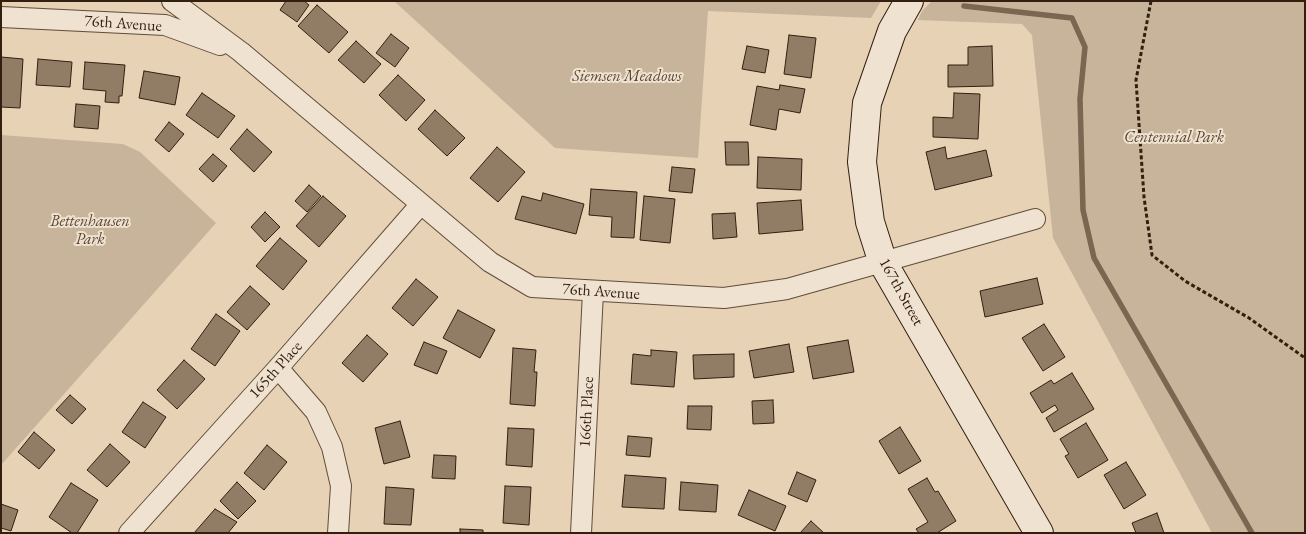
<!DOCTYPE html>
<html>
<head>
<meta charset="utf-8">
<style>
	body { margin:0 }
	#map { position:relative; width:1306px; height:534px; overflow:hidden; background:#e7d2b6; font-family:"EB Garamond",serif }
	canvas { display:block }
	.frame { position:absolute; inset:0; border:2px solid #331f0f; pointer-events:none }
</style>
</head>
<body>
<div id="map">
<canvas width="1306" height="534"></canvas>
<div class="frame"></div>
</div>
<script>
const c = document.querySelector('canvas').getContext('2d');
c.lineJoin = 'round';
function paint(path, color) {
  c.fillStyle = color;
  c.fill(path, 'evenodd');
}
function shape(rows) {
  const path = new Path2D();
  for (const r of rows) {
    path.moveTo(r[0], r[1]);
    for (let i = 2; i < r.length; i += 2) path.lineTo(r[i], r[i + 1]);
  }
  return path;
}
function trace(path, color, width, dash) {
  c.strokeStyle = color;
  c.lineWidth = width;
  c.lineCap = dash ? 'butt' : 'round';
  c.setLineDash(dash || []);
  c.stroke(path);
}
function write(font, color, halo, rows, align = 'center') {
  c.font = font + ' "EB Garamond",serif';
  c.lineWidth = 4;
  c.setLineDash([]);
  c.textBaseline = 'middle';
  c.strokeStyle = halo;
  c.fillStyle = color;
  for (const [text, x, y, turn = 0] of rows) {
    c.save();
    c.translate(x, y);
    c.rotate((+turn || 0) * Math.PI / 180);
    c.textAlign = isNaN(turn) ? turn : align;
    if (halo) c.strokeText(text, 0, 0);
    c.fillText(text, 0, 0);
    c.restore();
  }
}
paint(shape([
	[394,1,881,1,871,18,708,11,698,158,555,148],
	[932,1,1305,1,1305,533,1212,533,1053,238,1032,35,1022,24,918,20,922,11],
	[1,135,123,144,140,152,216,223,1,465]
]), '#c8b49a');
trace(shape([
	[964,6,1072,18,1085,47,1080,99,1083,210,1094,258,1252,533]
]), '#7a6651', 5.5);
const building = shape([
	[286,1,304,1,309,5,297,22,280,10,286,1],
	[317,5,348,32,329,53,298,26,317,5],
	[391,34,409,48,395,67,376,53,391,34],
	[789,35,816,38,811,78,784,74,789,35],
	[356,41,381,64,364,83,338,60,356,41],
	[747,46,769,50,765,73,742,69,747,46],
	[992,46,993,86,948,87,948,65,968,65,968,47,992,46],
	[1,57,23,59,20,108,1,107,1,57],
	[38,59,72,62,70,87,36,85,38,59],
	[85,62,125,65,122,96,119,96,119,103,105,102,106,91,83,89,85,62],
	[144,71,180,77,175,105,139,98,144,71],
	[398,75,425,100,406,121,379,95,398,75],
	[780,85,805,89,800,113,779,109,776,130,750,125,757,86,779,90,780,85],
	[202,93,235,116,218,138,186,115,202,93],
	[954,93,980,94,978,139,933,137,933,117,953,118,954,93],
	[76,104,100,106,98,129,74,127,76,104],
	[435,110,465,138,447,156,418,129,435,110],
	[169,122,184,134,169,152,155,140,169,122],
	[247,129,272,152,254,172,230,149,247,129],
	[725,142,748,142,749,165,726,165,725,142],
	[497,147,525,172,498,202,470,178,497,147],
	[945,147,947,159,986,150,992,176,935,190,926,152,945,147],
	[213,154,227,166,213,182,199,169,213,154],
	[758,157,802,159,801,190,757,188,758,157],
	[672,167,695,169,692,193,669,191,672,167],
	[309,185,321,196,307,212,295,201,309,185],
	[591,189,637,192,634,238,611,237,612,217,589,215,591,189],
	[543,193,584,204,576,234,515,219,522,196,541,201,543,193],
	[323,196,346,216,319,247,296,226,323,196],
	[644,196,675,199,670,243,640,240,644,196],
	[801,200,803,230,759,234,757,203,801,200],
	[265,212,280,227,265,242,251,227,265,212],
	[735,213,737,237,713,239,712,214,735,213],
	[280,238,307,261,283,290,256,266,280,238],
	[1037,278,1043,304,985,317,980,291,1037,278],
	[416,279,438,297,413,326,392,308,416,279],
	[250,286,270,304,247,330,227,312,250,286],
	[458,310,495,330,480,358,443,338,458,310],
	[216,314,240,331,215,366,191,349,216,314],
	[1044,324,1065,357,1043,371,1022,338,1044,324],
	[367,335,388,354,363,382,342,363,367,335],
	[848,340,854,372,813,379,807,347,848,340],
	[424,342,447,351,437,374,414,365,424,342],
	[789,344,794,372,754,378,749,351,789,344],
	[513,348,536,350,534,372,537,372,535,406,510,404,513,348],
	[651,350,677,352,674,387,631,384,633,354,651,356,651,350],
	[734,354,734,377,694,379,693,355,734,354],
	[184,360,205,379,177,409,157,390,184,360],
	[1072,373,1094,409,1054,432,1046,418,1058,410,1055,405,1042,413,1030,393,1051,380,1054,384,1072,373],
	[70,395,86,409,72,424,56,410,70,395],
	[773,400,774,423,753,424,752,401,773,400],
	[143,402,166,417,145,448,122,432,143,402],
	[688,406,712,406,711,430,687,429,688,406],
	[400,421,410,457,384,464,375,428,400,421],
	[1086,423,1108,460,1078,478,1065,456,1069,454,1060,439,1086,423],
	[900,427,921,461,899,474,879,441,900,427],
	[508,428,534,429,532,467,506,465,508,428],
	[34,432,55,450,39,469,18,452,34,432],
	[628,436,652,438,650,457,626,455,628,436],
	[110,444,130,462,107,487,87,470,110,444],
	[267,445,287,462,264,490,244,473,267,445],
	[434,455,456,456,455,479,432,478,434,455],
	[1126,462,1146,495,1124,509,1104,475,1126,462],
	[797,472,816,480,807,502,788,494,797,472],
	[625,475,666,478,664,509,622,507,625,475],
	[927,478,935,492,938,491,956,521,937,533,919,533,916,529,928,522,908,489,927,478],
	[237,482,256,501,238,519,220,501,237,482],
	[681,482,718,485,716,512,679,510,681,482],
	[71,483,98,500,77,533,72,533,49,517,71,483],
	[505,486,531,487,529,525,503,523,505,486],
	[386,487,414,489,411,525,384,524,386,487],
	[749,490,786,506,775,531,738,515,749,490],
	[1,504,18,510,11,531,1,528,1,504],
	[215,509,237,522,228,533,194,533,215,509],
	[1157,513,1164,533,1136,533,1132,523,1157,513],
	[811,521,824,533,800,533,811,521],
	[460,529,483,530,483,533,460,533,460,529]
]);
paint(building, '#917c66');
trace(building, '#331f0f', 1);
const street = shape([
	[172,1,241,52,490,262,532,287,724,298,787,289,1035,219],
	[1,17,165,25,220,45],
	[278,368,316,412,332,447,341,486,338,533],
	[129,533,278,368,421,204],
	[581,533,593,292]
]);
const secondary = shape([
	[909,1,892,31,867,103,862,162,870,222,883,263,1039,533]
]);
trace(street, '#604c39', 22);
trace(secondary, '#331f0f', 30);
trace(shape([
	[1151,1,1136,80,1144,197,1152,255,1185,281,1249,318,1305,358]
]), '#331f0f', 3, [4, 2.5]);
trace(street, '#efe2d0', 20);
trace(secondary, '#efe2d0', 28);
write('16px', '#331f0f', '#efe2d0', [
	["76th Avenue",123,24,4],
	["76th Avenue",601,292,4],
	["167th Street",901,292,61],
	["165th Place",276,370,-48],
	["166th Place",587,412,-87]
]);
write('italic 16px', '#584432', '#efe2d0', [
	["Siemsen Meadows",627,77],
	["Centennial Park",1174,138],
	["Bettenhausen",90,222],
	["Park",90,240]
]);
</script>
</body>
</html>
